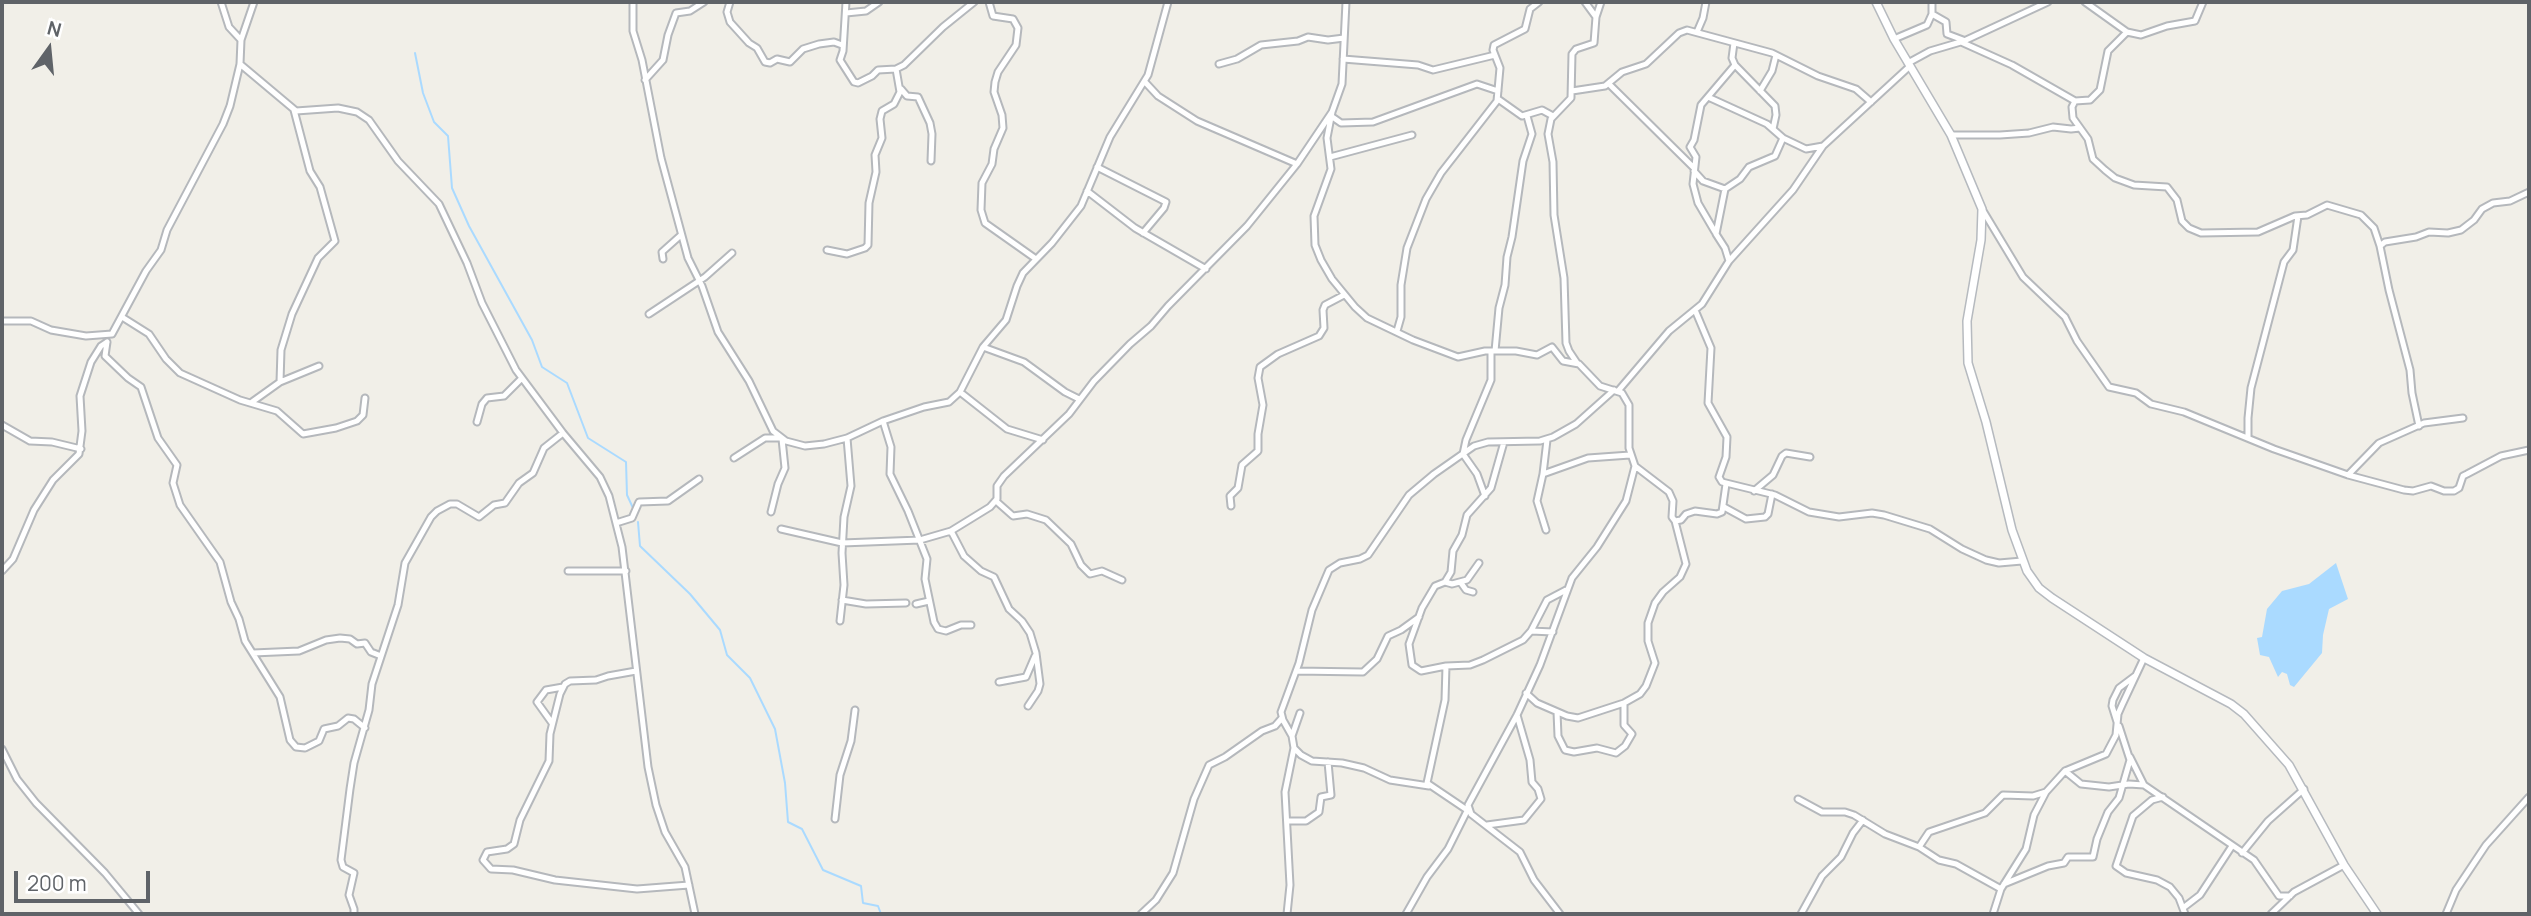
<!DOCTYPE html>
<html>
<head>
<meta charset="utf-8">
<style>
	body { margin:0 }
	#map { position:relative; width:2531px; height:916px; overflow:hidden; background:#f1efe8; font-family:Manrope,sans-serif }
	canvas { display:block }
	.frame { position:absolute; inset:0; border:4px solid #5f6368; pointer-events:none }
	.north { position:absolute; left:14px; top:14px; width:70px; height:70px; -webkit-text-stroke:5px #fff; paint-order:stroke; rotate:15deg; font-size:19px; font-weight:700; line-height:28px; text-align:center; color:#5f6368 }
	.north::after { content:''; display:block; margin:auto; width:24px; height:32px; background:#5f6368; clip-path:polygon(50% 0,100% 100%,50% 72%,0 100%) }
	.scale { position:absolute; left:14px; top:871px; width:136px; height:32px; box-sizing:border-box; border:4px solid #5f6368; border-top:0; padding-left:9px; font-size:21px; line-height:24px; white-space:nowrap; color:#5f6368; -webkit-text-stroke:5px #fff; paint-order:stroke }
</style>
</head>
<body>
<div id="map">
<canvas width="2531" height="916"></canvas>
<div class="frame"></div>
<div class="north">N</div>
<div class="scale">200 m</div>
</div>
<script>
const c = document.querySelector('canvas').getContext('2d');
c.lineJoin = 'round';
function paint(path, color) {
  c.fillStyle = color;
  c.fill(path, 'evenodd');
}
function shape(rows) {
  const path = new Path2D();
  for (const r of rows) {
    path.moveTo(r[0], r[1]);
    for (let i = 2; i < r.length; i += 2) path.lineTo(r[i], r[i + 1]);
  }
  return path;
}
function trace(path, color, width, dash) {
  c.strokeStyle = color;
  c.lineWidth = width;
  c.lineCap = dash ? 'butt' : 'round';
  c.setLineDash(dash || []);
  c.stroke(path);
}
paint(shape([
	[2336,563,2348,599,2329,609,2323,635,2322,653,2294,687,2290,685,2287,674,2282,672,2278,677,2269,657,2260,655,2257,638,2262,637,2267,609,2282,591,2309,584]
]), '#aadaff');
trace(shape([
	[415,53,423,93,434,122,448,136,452,188,469,226,532,340,542,367,567,383,588,438,626,462,627,495,633,508],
	[638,522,640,546,690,594,720,630,727,655,750,678,775,729,785,783,788,822,802,829,823,870,861,886,863,903,878,906,881,914]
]), '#aadaff', 2);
const street = shape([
	[221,2,229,27,241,40],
	[633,2,633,31,642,60,661,158,688,258,702,286,718,332,749,381,773,431,786,441,805,446,824,444,847,438,883,421,924,407,949,402,960,392,983,347,1006,320,1017,286,1023,273,1052,243,1081,206,1110,137,1148,75,1168,2],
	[730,2,727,12,730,22,749,43,757,48,765,62,770,63,777,59,790,62,803,49,819,44,834,42,842,45],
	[846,2,843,51,840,60,854,82,858,83,872,76,878,70,896,69,904,65,943,27,974,2],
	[989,2,993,16,1013,19,1018,28,1016,45,998,72,995,82,994,92,1002,115,1003,128,994,149,992,164,982,183,981,210,985,223,1036,259],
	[1585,2,1596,17],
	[2085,2,2127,32,2141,35,2167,26,2195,21,2203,2],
	[846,13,866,11,879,2],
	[1932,14,1946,22,1947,34,1963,40],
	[1697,32,1703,18,1706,2],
	[2127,32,2108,51,2100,90,2090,100,2075,101,2072,107,2073,118,2088,139,2093,159,2105,170,2115,178,2134,185,2167,187,2177,200,2182,221,2189,228,2201,233,2258,232,2295,216,2307,215,2327,205,2361,215,2374,228,2380,246],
	[1894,39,1927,25,1932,14,1932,2],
	[1961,42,2012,65,2075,101],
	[1734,43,1732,58,1735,65,1775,106,1776,115,1773,129],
	[1343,59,1418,65,1433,70,1495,55],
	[1908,63,1930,51,1964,41,2048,2],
	[240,64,296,111,338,108,357,112,369,120,398,161,439,204,467,263,482,303,516,370,563,433,600,477,609,496,622,547,648,767,656,805,665,832,685,867,695,914],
	[1219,64,1237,59,1261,45,1298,41,1308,37,1328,40,1344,38],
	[645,80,663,60,668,35,676,13,690,11,704,2],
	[1145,82,1158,96,1197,121,1297,164],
	[1609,84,1694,168],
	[901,89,907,96,918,97,930,123,932,134,931,161],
	[1572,91,1605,86,1622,72,1646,64,1679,33,1687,30,1772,53,1818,76,1856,89,1871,102],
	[1760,91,1772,71,1776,55],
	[1708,97,1767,124,1783,138],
	[1498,99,1522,116,1542,110,1553,116],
	[1332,112,1327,138,1331,169,1314,216,1315,245,1321,260,1332,279,1355,307,1367,318,1413,340,1458,357,1485,351,1516,351,1537,355,1552,347,1563,361,1579,364,1600,386,1622,393,1629,405,1629,448,1635,466,1626,501,1597,547,1572,578,1540,665,1517,715,1468,805,1471,814,1520,852,1534,880,1560,914],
	[1331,116,1341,123,1373,122,1477,84,1498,91],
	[1951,135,2000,135,2029,133,2053,127,2071,129,2080,128],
	[1330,157,1412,135],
	[1097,167,1166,202,1164,208,1143,233],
	[1694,171,1703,181,1725,189],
	[1087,191,1135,228,1206,269],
	[1982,209,2023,277,2065,317,2077,341,2109,387,2136,393,2151,404,2184,412,2274,449,2348,475,2404,490,2413,491,2431,486,2444,491,2454,491,2459,488,2463,476,2467,474,2501,456,2529,450],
	[1715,232,1698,203,1693,184,1696,157,1690,147,1694,140,1701,105,1735,65],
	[827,250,847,254,865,248,868,245,869,203,876,172,875,155,882,138,880,119,882,111,894,104,900,92,896,69],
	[663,259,662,252,681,235],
	[1729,261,1725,248,1716,234,1725,189,1740,179,1749,167,1775,156,1783,138,1806,149,1823,146],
	[1695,310,1711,348,1708,403,1727,437,1726,457,1719,477,1722,482,1775,495,1809,512,1839,517,1872,513,1884,515,1930,529,1962,549,1986,560,1999,563,2022,561],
	[649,314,705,277,732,253],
	[122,317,149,334,166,359,180,373,240,400,277,411,303,434,336,428,357,421,363,415,365,398],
	[2,321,31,321,51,330,86,336,112,334,146,271,161,250,167,230,223,124,230,106,240,64,241,40,254,2],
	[1397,331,1401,317,1401,285,1407,248,1426,199,1441,173,1497,101,1500,68,1493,50,1494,45,1525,29,1530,9,1539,2],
	[107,342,105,356,128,378,141,387,158,438,177,465,173,483,180,505,220,562,231,602,239,619,245,641,280,697,290,740,296,747,305,748,319,741,324,729,338,726,348,718,354,719,365,728],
	[983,347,1024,362,1065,392,1079,399],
	[1495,351,1499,308,1505,285,1507,257,1512,237,1523,161,1532,134,1527,116],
	[1577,363,1569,351,1566,343,1564,278,1554,215,1553,162,1548,134,1551,119,1571,98,1572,54,1576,49,1594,43,1596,17,1601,2],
	[280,382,281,350,292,314,318,258,335,241,320,187,310,171,294,110],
	[1618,391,1669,331,1702,304,1729,261,1793,190,1823,146,1910,66],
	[960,392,1007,429,1043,440],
	[252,402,280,382,319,366],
	[883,421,891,447,890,474,908,511,927,559,925,579,934,622,938,629,946,631,961,625,971,625],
	[477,422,482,404,487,398,504,396,522,378],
	[2,425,30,441,52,442,81,449],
	[2419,426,2412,393,2410,370,2389,290,2380,246,2385,242,2416,237,2429,232,2448,233,2461,230,2474,220,2482,209,2493,203,2510,201,2529,192],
	[2248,438,2248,418,2251,388,2284,262,2293,250,2298,216],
	[1504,442,1491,488,1467,515,1462,535,1453,551,1451,572,1445,582,1435,586,1422,608,1409,644,1412,665,1421,671,1446,666,1470,665,1483,660,1523,640,1531,631,1547,600,1566,590],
	[734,458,765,438,779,438],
	[1635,466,1669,492,1673,501,1672,517,1675,521,1681,520,1686,514,1695,511,1717,514,1722,512,1726,484],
	[1543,474,1588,458,1630,455],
	[2348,475,2379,443,2424,423,2463,418],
	[1754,491,1773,475,1782,456,1786,453,1810,457],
	[1485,496,1477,474,1463,454,1466,440,1491,380,1491,351],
	[996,501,1013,516,1027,514,1046,520,1071,544,1081,565,1090,574,1102,571,1122,580],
	[1231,506,1230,496,1238,488,1242,465,1258,451,1258,434,1263,405,1258,378,1260,367,1278,354,1319,336,1324,328,1323,310,1325,305,1344,295],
	[1724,507,1746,519,1765,517,1768,514,1772,494],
	[771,512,778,484,785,468,782,439],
	[616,523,632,518,639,502,668,501,699,479],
	[781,529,842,543,920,540,951,531,990,507,997,499,997,486,1004,476,1069,414,1094,381,1130,344,1151,326,1168,306,1247,226,1297,164,1332,112,1342,84,1346,2],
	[1546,530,1537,501,1543,474,1547,440],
	[951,531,964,556,981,571,994,577,1009,609,1022,621,1030,633,1036,653,1040,684,1038,691,1028,706],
	[2,571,13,559,34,510,53,480,79,454,82,431,80,396,91,362,101,346,107,342],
	[568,571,626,571],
	[1445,582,1452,584,1467,580,1479,563],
	[1461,583,1466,590,1473,592],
	[842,600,866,604,906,603],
	[916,604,929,601],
	[840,621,844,585,842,553,844,517,851,486,847,438],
	[1531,631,1553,632],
	[253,653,299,651,326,640,340,638,350,639,357,644,365,643,371,652,381,656],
	[1446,666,1445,700,1427,783,1467,810],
	[636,671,608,676,596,680,570,681,565,684,560,694,550,734,549,761,520,820,514,844,507,849,487,852,483,860,491,869,513,870,555,880,637,889,689,885],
	[1296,671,1363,672,1377,659,1388,636,1401,630,1419,617],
	[999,682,1026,677,1035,656],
	[1526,693,1537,703,1567,716,1578,718,1624,703,1640,694,1646,686,1655,663,1648,641,1648,623,1655,603,1663,592,1680,577,1686,564,1675,521],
	[1557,712,1558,736,1565,750,1574,752,1597,748,1616,753,1625,746,1632,734,1624,725,1624,703],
	[2117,722,2112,706,2113,700,2119,688,2135,676],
	[552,723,537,702,546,690,563,687],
	[1292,736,1300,713],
	[1294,748,1301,755,1312,761,1342,763,1364,768,1390,780,1429,786],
	[2,749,17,779,36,803,105,873,139,914],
	[2130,757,2144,785],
	[2065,771,2081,784,2109,787,2129,784,2144,785,2254,860,2279,896,2290,896],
	[2163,797,2152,800,2133,816,2116,866,2126,873,2157,880,2170,887,2179,898,2185,914],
	[1798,799,1822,812,1845,812,1854,815,1885,834,1919,847,1939,860,1956,864,2001,889],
	[835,819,840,775,851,741,855,710],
	[1287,821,1306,821,1319,812,1321,797,1331,795,1328,762],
	[1487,825,1524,820,1541,799,1538,789,1532,782,1530,760,1517,715],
	[1919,847,1929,832,1985,813,2003,795,2033,796,2046,792],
	[2242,853,2268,821,2304,789],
	[2004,884,2048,866,2064,863,2068,857,2093,857,2097,839,2108,812,2119,798,2130,760,2119,726],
	[2183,908,2200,895,2232,846],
	[354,914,354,909,349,895,354,873,343,867,341,860,350,789,354,763,369,710,372,684,398,605,405,563,431,517,437,511,450,504,457,504,479,517,494,505,505,503,519,483,533,473,544,448,563,433],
	[1141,914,1156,900,1173,873,1194,799,1209,765,1225,757,1262,731,1275,726,1282,718],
	[1287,914,1290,885,1285,792,1294,748,1292,736,1283,720,1281,712,1299,663,1312,610,1329,570,1340,563,1360,559,1368,555,1409,495,1434,474,1474,446,1488,442,1540,441,1553,437,1576,424,1614,390],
	[1406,914,1427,877,1448,849,1468,809],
	[1801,914,1822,876,1841,857,1853,833,1863,820],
	[1993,914,2001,889,2026,849,2034,815,2046,792,2065,771,2106,754,2116,735,2118,714,2122,705,2144,658],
	[2271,914,2294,892,2344,865],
	[2446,914,2456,890,2486,845,2529,797]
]);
const secondary = shape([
	[1876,2,1894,39,1951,135,1982,209,1981,240,1967,321,1968,363,1986,422,2012,530,2027,571,2039,588,2052,598,2144,658,2231,704,2244,714,2289,765,2344,865,2377,914]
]);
trace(street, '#b5b8bc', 9);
trace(secondary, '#b6babf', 10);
trace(street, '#fff', 5);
trace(secondary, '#fff', 7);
</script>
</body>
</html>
